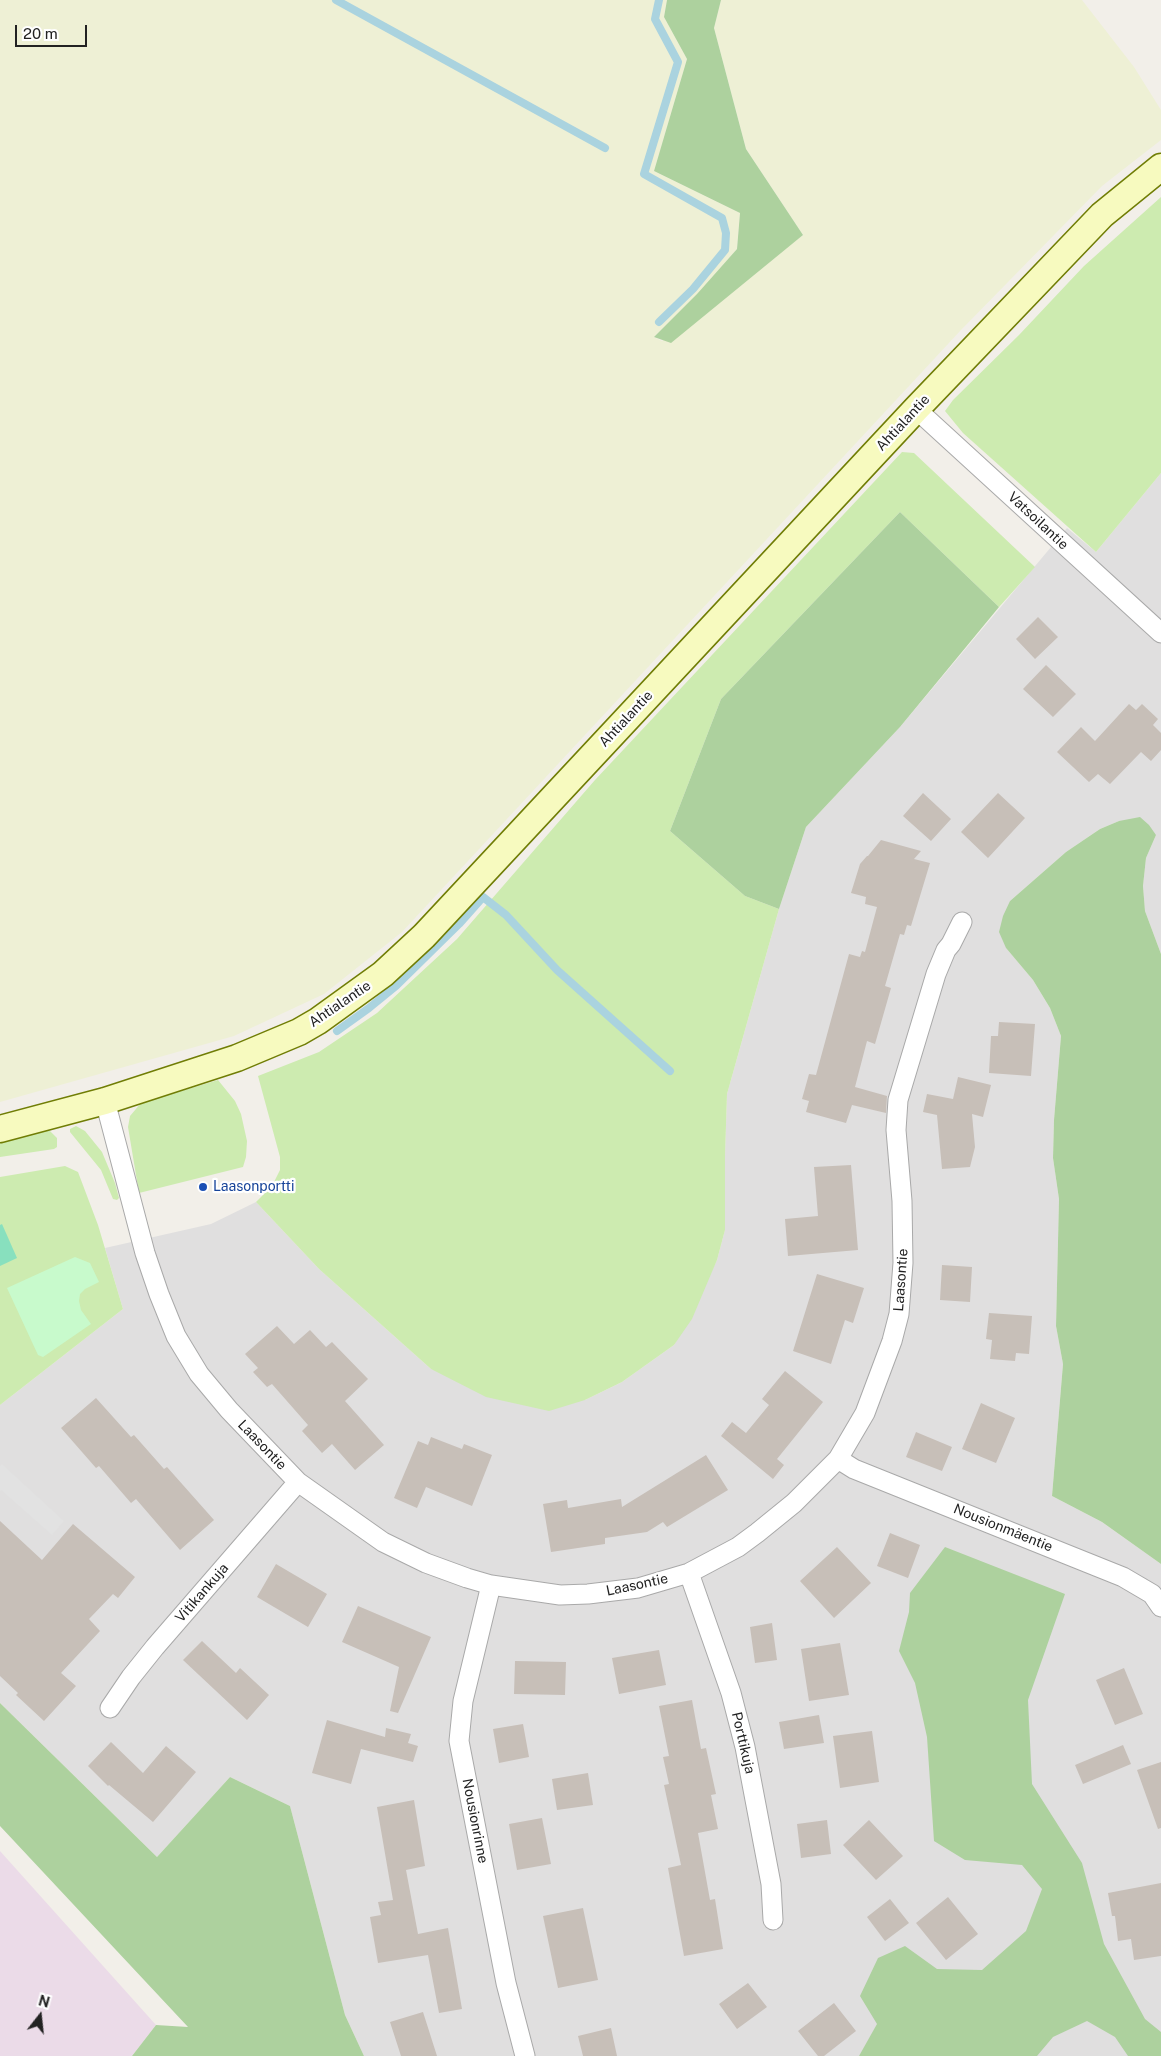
<!DOCTYPE html>
<html>
<head>
<meta charset="utf-8">
<style>
	body { margin:0 }
	#map { position:relative; width:1161px; height:2056px; overflow:hidden; background:#f2efe9; font-family:"Public Sans",sans-serif }
	canvas { display:block }
	.north { position:absolute; left:15px; top:1991px; width:50px; height:50px; -webkit-text-stroke:4px #fff; paint-order:stroke; rotate:16deg; font-size:14px; font-weight:700; line-height:20px; text-align:center; color:#222 }
	.north::after { content:''; display:block; margin:auto; width:18px; height:22px; background:#222; clip-path:polygon(50% 0,100% 100%,50% 72%,0 100%) }
	.scale { position:absolute; left:15px; top:25px; width:72px; height:22px; box-sizing:border-box; border:2px solid #222; border-top:0; padding-left:6px; font-size:15px; line-height:18px; white-space:nowrap; color:#222; -webkit-text-stroke:4px #fff; paint-order:stroke }
</style>
</head>
<body>
<div id="map">
<canvas width="1161" height="2056"></canvas>
<div class="north">N</div>
<div class="scale">20 m</div>
</div>
<script>
const c = document.querySelector('canvas').getContext('2d');
c.lineJoin = 'round';
function paint(path, color) {
  c.fillStyle = color;
  c.fill(path, 'evenodd');
}
function shape(rows) {
  const path = new Path2D();
  for (const r of rows) {
    path.moveTo(r[0], r[1]);
    for (let i = 2; i < r.length; i += 2) path.lineTo(r[i], r[i + 1]);
  }
  return path;
}
function trace(path, color, width, dash) {
  c.strokeStyle = color;
  c.lineWidth = width;
  c.lineCap = dash ? 'butt' : 'round';
  c.setLineDash(dash || []);
  c.stroke(path);
}
function write(font, color, halo, rows, align = 'center') {
  c.font = font + ' "Public Sans",sans-serif';
  c.lineWidth = 4.5;
  c.setLineDash([]);
  c.textBaseline = 'middle';
  c.strokeStyle = halo;
  c.fillStyle = color;
  for (const [text, x, y, turn = 0] of rows) {
    c.save();
    c.translate(x, y);
    c.rotate((+turn || 0) * Math.PI / 180);
    c.textAlign = isNaN(turn) ? turn : align;
    if (halo) c.strokeText(text, 0, 0);
    c.fillText(text, 0, 0);
    c.restore();
  }
}
paint(shape([
	[1161,473,1161,954,1145,911,1143,886,1146,858,1156,835,1119,821,1100,829,1066,852,1010,901,1006,948,1033,980,1050,1008,1061,1036,1054,1120,1053,1158,1059,1199,1056,1326,1063,1364,1052,1496,1102,1522,1161,1564,1161,2056,364,2056,345,2015,290,1806,230,1777,157,1857,0,1703,0,1405,123,1309,105,1248,211,1224,256,1202,319,1269,431,1369,585,1400,622,1382,674,1345,717,1260,725,1230,725,1156,727,1094,779,909,806,827,900,727,1067,528,1096,552]
]), '#e0dfdf');
paint(shape([
	[0,1851,156,2025,132,2056,0,2056]
]), '#ebdbe8');
paint(shape([
	[0,0,667,0,664,17,687,59,654,171,740,213,737,249,697,294,654,337,662,341,803,235,746,149,714,28,721,0,1082,0,1134,67,1161,110,1161,140,1102,186,961,330,402,932,324,994,234,1036,0,1102]
]), '#eef0d5');
paint(shape([
	[1161,197,1161,473,1096,552,963,433,945,411,953,400,1019,335,1084,266],
	[902,452,914,453,1035,567,999,607,900,512,721,699,670,831,745,896,779,909,727,1094,725,1156,725,1230,717,1260,692,1319,674,1345,622,1382,585,1400,549,1411,486,1397,431,1369,319,1269,256,1202,272,1186,280,1170,280,1157,258,1076,319,1052,377,1013,457,939,595,780],
	[218,1080,235,1101,241,1114,247,1141,246,1157,243,1167,139,1193,128,1127,130,1116,141,1103],
	[76,1126,85,1131,102,1152,115,1183,119,1198,117,1200,113,1199,101,1170,70,1132,70,1129],
	[48,1129,57,1138,57,1147,54,1149,0,1157,0,1140],
	[65,1166,78,1172,98,1225,123,1309,0,1405,0,1177]
]), '#cdebb0');
paint(shape([
	[667,0,721,0,714,28,746,149,803,235,671,343,654,337,697,294,737,249,740,213,654,171,687,59,664,17],
	[900,512,999,607,900,727,806,827,779,909,745,896,670,831,721,699],
	[1140,817,1149,825,1156,835,1146,858,1143,886,1145,911,1161,954,1161,1564,1102,1522,1052,1496,1063,1364,1056,1326,1059,1199,1053,1158,1054,1120,1061,1036,1050,1008,1033,980,1006,948,999,932,1003,916,1010,901,1066,852,1100,829,1119,821],
	[945,1547,1065,1594,1028,1700,1032,1784,1082,1863,1104,1944,1145,2019,1161,2032,1161,2056,1128,2056,1115,2037,1087,2021,1053,2037,1037,2056,859,2056,877,2024,860,1996,878,1958,905,1946,937,1969,982,1970,1026,1931,1042,1889,1022,1865,965,1860,934,1841,927,1737,915,1683,899,1651,909,1612,910,1593],
	[0,1703,157,1857,230,1777,290,1806,345,2015,364,2056,132,2056,156,2025,188,2027,0,1826]
]), '#add19e');
paint(shape([
	[75,1257,90,1263,99,1282,85,1289,80,1294,79,1301,81,1310,91,1324,43,1357,38,1355,7,1288]
]), '#c8facc');
paint(shape([
	[2,1224,17,1258,0,1266,0,1225]
]), '#88e0be');
paint(shape([
	[2,1464,64,1521,52,1535,1,1490,0,1491,0,1466]
]), '#e2e2e2');
trace(shape([
	[336,0,605,148],
	[659,0,655,19,678,62,644,174,722,218,726,233,725,250,693,289,659,322],
	[337,1031,369,1008,396,986,459,924,483,897,506,915,557,970,670,1071]
]), '#aad3df', 8);
paint(shape([
	[1038,617,1058,637,1035,659,1016,639],
	[1046,665,1076,694,1053,717,1023,689],
	[1129,704,1136,710,1142,704,1158,719,1153,725,1161,733,1161,750,1151,761,1141,752,1110,784,1098,774,1089,782,1057,752,1081,727,1095,741],
	[923,793,951,819,931,841,903,816],
	[998,793,1025,818,988,858,961,832],
	[881,840,921,851,914,859,930,863,911,926,907,925,904,935,900,934,885,986,891,988,875,1044,867,1041,855,1087,887,1096,886,1113,852,1105,846,1123,806,1112,809,1101,802,1099,809,1074,816,1075,849,954,860,957,862,951,865,952,877,907,865,904,866,897,851,893,860,864,867,856,868,856],
	[999,1022,1035,1024,1031,1076,989,1073,991,1036,998,1036],
	[958,1077,991,1085,983,1117,972,1114,975,1147,970,1167,942,1169,937,1115,923,1112,927,1094,953,1099],
	[851,1165,858,1250,788,1256,785,1219,818,1216,814,1167],
	[942,1265,972,1267,970,1302,940,1300],
	[817,1274,864,1288,853,1323,845,1320,831,1364,793,1351],
	[989,1313,1032,1316,1029,1354,1016,1353,1015,1361,990,1359,992,1340,986,1339],
	[277,1326,294,1344,310,1330,326,1347,332,1342,368,1379,345,1401,384,1445,355,1470,332,1444,322,1453,302,1431,308,1425,272,1384,267,1387,253,1372,258,1368,245,1354],
	[785,1371,823,1402,777,1459,784,1465,773,1479,721,1436,732,1422,746,1433,769,1405,762,1399],
	[96,1398,131,1437,134,1435,164,1469,167,1467,214,1520,180,1550,136,1499,131,1503,99,1466,96,1468,61,1428],
	[981,1403,1015,1418,996,1463,962,1449],
	[916,1432,952,1447,942,1471,906,1457],
	[431,1437,462,1449,464,1444,492,1455,472,1506,426,1487,417,1508,394,1498,418,1441,428,1445],
	[706,1455,728,1490,667,1527,663,1522,647,1532,605,1538,605,1544,551,1552,543,1504,567,1500,568,1508,621,1499,622,1507],
	[0,1521,42,1560,73,1524,135,1577,118,1598,113,1594,89,1619,100,1631,61,1673,76,1686,44,1721,16,1695,18,1693,0,1676],
	[890,1533,920,1545,908,1578,877,1566],
	[837,1547,871,1583,834,1618,800,1581],
	[276,1564,327,1594,308,1627,257,1597],
	[358,1606,431,1637,398,1713,390,1711,399,1667,342,1642],
	[772,1623,777,1660,755,1663,750,1627],
	[202,1641,236,1673,240,1668,269,1695,247,1720,183,1660],
	[840,1643,849,1695,809,1701,801,1649],
	[659,1650,666,1685,619,1694,612,1658],
	[515,1661,566,1662,565,1695,514,1694],
	[1124,1668,1143,1714,1115,1725,1096,1680],
	[692,1700,701,1749,706,1748,716,1794,711,1795,718,1829,698,1833,710,1900,715,1899,723,1949,684,1956,668,1868,681,1865,664,1785,669,1784,663,1757,669,1756,659,1706],
	[819,1715,824,1743,784,1749,779,1722],
	[327,1720,385,1737,386,1728,411,1734,408,1743,418,1746,413,1762,361,1749,351,1784,312,1773],
	[523,1724,529,1757,499,1763,493,1729],
	[872,1731,879,1782,840,1788,833,1736],
	[111,1742,143,1773,166,1746,196,1772,153,1822,109,1785,108,1786,88,1766],
	[1123,1745,1131,1764,1083,1784,1075,1765],
	[1161,1762,1161,1828,1158,1829,1137,1770],
	[588,1773,593,1805,557,1810,552,1779],
	[414,1800,425,1866,406,1870,418,1934,448,1928,462,2009,439,2013,428,1955,378,1963,370,1917,381,1915,378,1902,393,1900,377,1807],
	[542,1818,551,1864,517,1870,509,1824],
	[827,1820,831,1854,801,1858,797,1824],
	[869,1820,903,1856,876,1880,843,1845],
	[1161,1883,1161,1956,1134,1960,1131,1939,1118,1941,1115,1916,1112,1916,1108,1893],
	[948,1897,978,1934,946,1960,916,1923],
	[890,1899,909,1923,885,1941,867,1917],
	[583,1908,598,1980,558,1988,543,1916],
	[748,1983,767,2007,737,2029,719,2004],
	[834,2003,856,2031,824,2056,818,2056,798,2031],
	[423,2012,437,2056,401,2056,390,2022],
	[611,2028,617,2056,583,2056,578,2036]
]), '#c7bfb8');
const street = shape([
	[916,409,1161,633],
	[105,1101,145,1253,159,1294,176,1336,199,1374,229,1410,298,1482,383,1542,426,1563,467,1578,491,1585,560,1595,588,1594,638,1588,689,1573,738,1547,757,1533,794,1503,838,1459,865,1413,892,1341,899,1314,903,1263,902,1201,896,1130,898,1100,936,974,946,950,951,944,962,922],
	[838,1459,854,1469,1123,1577,1152,1594,1161,1607],
	[689,1573,731,1693,745,1747,771,1884,773,1920],
	[491,1585,463,1701,459,1741,506,1983,525,2056],
	[110,1708,131,1677,155,1647,298,1482]
]);
const secondary = shape([
	[0,1129,105,1101,237,1058,299,1032,318,1021,383,974,424,936,916,409,1102,215,1161,167]
]);
trace(street, '#a9a9a9', 21);
trace(secondary, '#707d05', 29);
trace(street, '#fff', 19);
trace(secondary, '#f7fabf', 26);
for (const [x, y, r, color] of [
	[203,1187,5,"#1a4fb4"]
]) {
  const dot = new Path2D();
  dot.arc(x, y, r, 0, 2 * Math.PI);
  c.fillStyle = color;
  c.fill(dot);
  trace(dot, '#fff', 2);
}
write('14px', '#222', '#fff', [
	["Ahtialantie",903,423,-47],
	["Vatsoilantie",1038,521,43],
	["Ahtialantie",626,719,-47],
	["Ahtialantie",340,1004,-34],
	["Laasontie",901,1280,-86],
	["Laasontie",262,1445,46],
	["Nousionmäentie",1003,1528,22],
	["Laasontie",637,1585,-12],
	["Vitikankuja",202,1593,-49],
	["Porttikuja",743,1743,77],
	["Nousionrinne",475,1821,79]
]);
write('14px', '#164399', '#fff', [
	["Laasonportti",213,1187]
], 'left');
</script>
</body>
</html>
